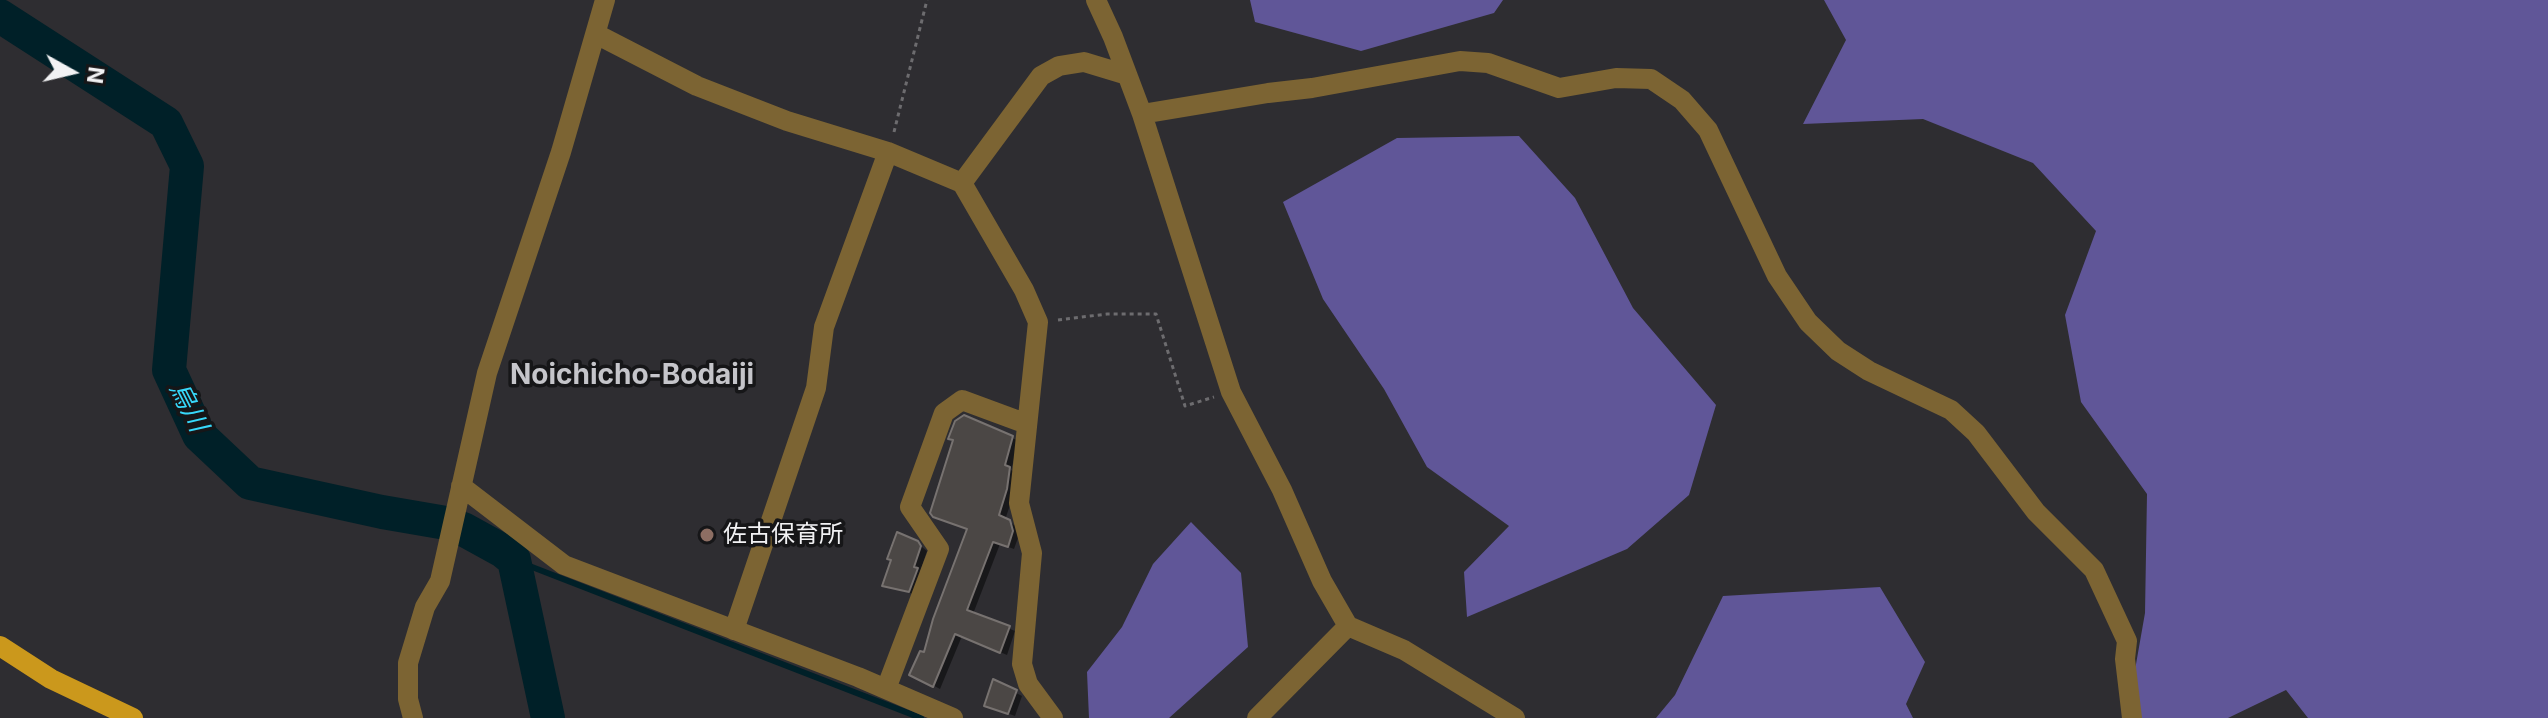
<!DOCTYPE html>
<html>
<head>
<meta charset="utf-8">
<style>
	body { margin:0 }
	#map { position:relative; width:2548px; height:718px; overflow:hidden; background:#2e2d31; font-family:Inter,sans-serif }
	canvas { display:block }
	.north { position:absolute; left:32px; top:32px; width:80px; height:80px; -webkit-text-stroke:6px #161618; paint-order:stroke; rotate:98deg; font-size:22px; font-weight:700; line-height:32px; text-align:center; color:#f2f2f4 }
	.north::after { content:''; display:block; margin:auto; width:28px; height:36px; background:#f2f2f4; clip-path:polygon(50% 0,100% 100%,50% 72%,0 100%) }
</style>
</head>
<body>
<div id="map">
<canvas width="2548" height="718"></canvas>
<div class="north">N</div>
</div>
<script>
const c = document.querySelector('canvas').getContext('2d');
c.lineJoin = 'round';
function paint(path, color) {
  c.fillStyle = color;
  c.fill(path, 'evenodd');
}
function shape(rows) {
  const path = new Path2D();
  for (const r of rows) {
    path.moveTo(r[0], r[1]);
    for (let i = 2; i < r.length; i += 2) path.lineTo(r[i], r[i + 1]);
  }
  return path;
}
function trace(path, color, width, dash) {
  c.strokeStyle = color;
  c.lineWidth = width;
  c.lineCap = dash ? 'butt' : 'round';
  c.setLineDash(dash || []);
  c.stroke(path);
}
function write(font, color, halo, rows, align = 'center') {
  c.font = font + ' Inter,"Noto Sans JP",sans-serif';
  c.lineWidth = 7;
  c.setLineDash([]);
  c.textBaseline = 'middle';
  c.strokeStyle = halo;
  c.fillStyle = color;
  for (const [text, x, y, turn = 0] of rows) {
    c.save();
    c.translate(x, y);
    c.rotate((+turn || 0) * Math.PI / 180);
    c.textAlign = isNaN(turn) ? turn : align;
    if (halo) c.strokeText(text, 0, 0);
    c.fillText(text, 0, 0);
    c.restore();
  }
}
paint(shape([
	[1250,0,1503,0,1494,13,1361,51,1255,22],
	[1824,0,2548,0,2548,718,2308,718,2286,690,2228,718,2132,718,2129,704,2145,613,2147,494,2081,402,2065,315,2096,231,2033,163,1923,119,1803,124,1846,40],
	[1519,136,1575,198,1633,308,1716,405,1689,495,1627,549,1467,617,1464,572,1509,526,1427,467,1384,389,1323,299,1283,202,1397,138],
	[1191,522,1241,573,1248,647,1169,718,1089,718,1087,672,1122,627,1153,564],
	[1880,587,1925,662,1906,704,1913,718,1656,718,1675,695,1723,596]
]), '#605698');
paint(shape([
	[1012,438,1019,441,1011,470,1016,473,1014,493,1005,520,1016,526,1019,535,1014,549,1000,544,973,614,1015,631,1007,655,962,636,940,689,912,674,926,655],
	[917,543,927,551,920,572,923,574,916,595,884,585],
	[995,682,1022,696,1015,716,993,708]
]), '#0007');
trace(shape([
	[514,560,921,718]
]), '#002028', 6);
trace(shape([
	[0,16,166,123,187,166,169,370,199,435,250,483,382,512,446,523,463,529,503,551,514,560,548,718]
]), '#002028', 34);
const building = shape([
	[964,415,1013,436,1005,465,1010,467,1007,489,999,515,1010,520,1013,531,1008,547,993,542,967,610,1010,626,1000,653,955,634,933,687,909,675,920,651,924,652,933,619,967,529,933,517,930,513,953,440,948,439,955,421,964,415],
	[897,532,918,541,921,546,914,567,918,568,909,592,882,586,891,560,887,559,897,532],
	[993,679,1017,690,1008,714,984,706,993,679]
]);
paint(building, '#4b4745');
trace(building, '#777270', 2);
trace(shape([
	[894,132,927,0],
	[1058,320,1107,314,1156,314,1185,406,1214,397]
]), '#6d6c6f', 3, [4, 4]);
trace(shape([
	[1096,0,1113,37,1142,114,1231,392,1282,490,1322,581,1348,626,1404,650,1515,718],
	[596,34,697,86,787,121,888,152,962,183,1024,290,1038,322,1019,503,1032,553,1022,664,1028,684,1053,718],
	[1142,114,1268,93,1312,88,1460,61,1488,63,1559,88,1616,78,1651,79,1682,100,1708,130,1777,276,1808,322,1838,351,1869,371,1951,410,1976,433,2036,512,2094,570,2127,641,2125,659,2132,718],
	[962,183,1041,76,1059,66,1084,62,1127,75],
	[461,486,564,565,858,677,953,718],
	[734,630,816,388,824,327,888,152],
	[886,689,939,549,910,507,944,413,962,400,1027,424],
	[413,718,408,699,408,663,425,607,440,581,487,373,561,152,605,0],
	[1257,718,1348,626]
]), '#7c6433', 20);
trace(shape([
	[0,646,51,679,133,718]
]), '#cb981c', 20);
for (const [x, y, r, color] of [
	[707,535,8,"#8d6e63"]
]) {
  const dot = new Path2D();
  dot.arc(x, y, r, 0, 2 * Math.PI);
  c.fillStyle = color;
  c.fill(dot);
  trace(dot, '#161618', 3);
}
write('24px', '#f2f2f4', '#161618', [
	["佐古保育所",723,535]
], 'left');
write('italic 26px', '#37d8fa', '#161618', [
	["烏川",188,407,63]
]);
write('bold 28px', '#c5c5ca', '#161618', [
	["Noichicho-Bodaiji",632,376]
]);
</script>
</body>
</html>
